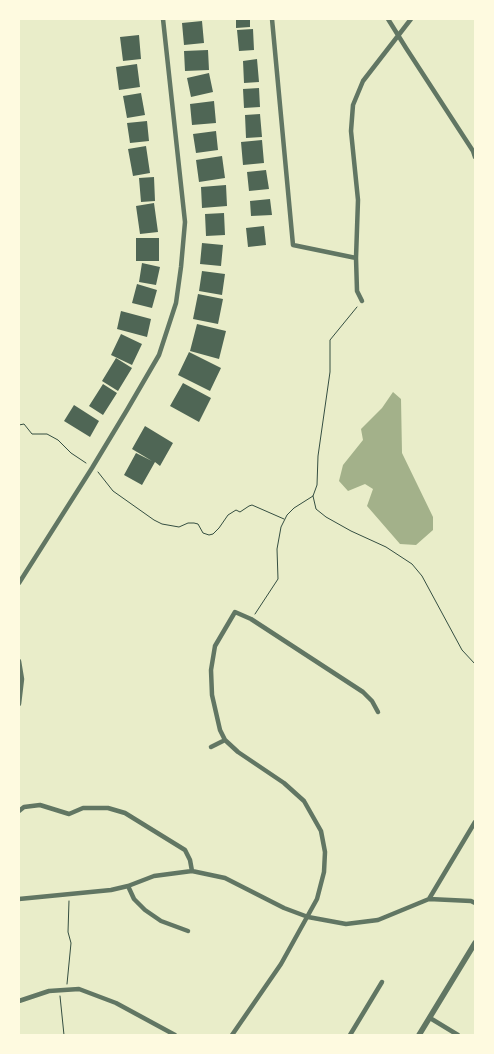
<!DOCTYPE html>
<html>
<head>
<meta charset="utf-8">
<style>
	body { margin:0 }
	#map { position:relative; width:494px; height:1054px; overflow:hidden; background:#e9edc9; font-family:"Sofia Sans Condensed",sans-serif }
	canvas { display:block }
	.frame { position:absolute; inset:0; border:20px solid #fefae0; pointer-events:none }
</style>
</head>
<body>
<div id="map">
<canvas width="494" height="1054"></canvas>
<div class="frame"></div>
</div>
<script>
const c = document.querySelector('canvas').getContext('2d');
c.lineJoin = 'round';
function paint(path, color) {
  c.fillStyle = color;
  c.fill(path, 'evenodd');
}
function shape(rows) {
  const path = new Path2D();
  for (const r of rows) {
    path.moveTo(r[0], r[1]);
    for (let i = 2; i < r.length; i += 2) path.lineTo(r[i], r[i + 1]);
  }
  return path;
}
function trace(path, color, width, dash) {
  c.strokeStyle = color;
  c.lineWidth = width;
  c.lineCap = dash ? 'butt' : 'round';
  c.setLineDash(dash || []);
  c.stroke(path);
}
paint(shape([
	[393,392,401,399,402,453,433,517,433,530,416,545,400,544,367,506,373,489,365,484,348,491,339,481,343,465,363,440,361,429,382,408]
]), '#a3b18a');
paint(shape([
	[236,19,250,19,250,27,236,28],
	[202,21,204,43,184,45,182,23],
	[253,29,254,50,239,51,237,30],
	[139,35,141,59,123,61,120,37],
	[208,50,209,70,185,71,184,51],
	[257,59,259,82,244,83,243,61],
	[137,64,140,87,119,90,116,67],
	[209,73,213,92,191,97,187,78],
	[259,88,260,107,244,108,243,89],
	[141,93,145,115,127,118,123,96],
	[214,101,216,123,192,125,190,104],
	[260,114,262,137,246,138,245,115],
	[147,121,149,141,130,143,127,123],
	[216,131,218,150,196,153,193,134],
	[262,140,264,163,243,165,241,142],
	[146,146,150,173,133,176,128,149],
	[222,156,225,178,199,182,196,160],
	[266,170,269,189,249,191,247,172],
	[154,177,155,201,141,202,139,178],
	[226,185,227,206,202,208,201,187],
	[270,199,272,215,251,216,250,201],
	[154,203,158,232,140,234,136,206],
	[224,213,225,235,206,236,205,214],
	[264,226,266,245,248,247,246,228],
	[136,238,159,238,159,261,136,261],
	[202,243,223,245,221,266,200,264],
	[142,263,160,267,156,285,139,282],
	[202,271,225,274,222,295,199,291],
	[137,284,157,290,152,308,132,303],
	[198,294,223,299,218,324,193,319],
	[121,311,151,319,147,337,117,329],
	[197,324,226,331,219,359,190,351],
	[121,334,142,344,132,365,111,355],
	[189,352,221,368,210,391,178,375],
	[116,358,132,368,118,391,102,381],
	[183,383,211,398,199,422,170,406],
	[103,384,117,393,103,415,89,406],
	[74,405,99,421,90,437,64,421],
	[145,426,173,443,160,466,155,462,142,485,124,475,136,453,152,461,132,449]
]), '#4f6655');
trace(shape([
	[19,425,24,424,32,434,47,434,58,440,71,453,86,463],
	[98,472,113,491,154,520,162,524,179,527,188,523,194,523,198,524,203,533,209,535,213,534,219,528,228,515,236,510,240,512,249,506,252,505,284,519],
	[313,496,316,509,326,517,351,531,386,547,412,564,422,576,462,650,475,664],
	[255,614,278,579,277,549,281,527,287,515,294,508,313,496,317,485,318,456,330,372,330,340,357,307],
	[67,984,71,943,68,932,69,901],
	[60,996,64,1035]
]), '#344e41', 1);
trace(shape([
	[272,19,293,245,356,258],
	[388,19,406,48,473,151,475,157],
	[362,301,357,291,356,258,358,200,351,131,353,105,363,81,411,19],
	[19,583,92,468,127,410,159,355,176,303,181,267,185,222,163,19],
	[19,661,22,679,19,704],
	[211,747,225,740],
	[19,811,24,807,40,805,69,814,83,808,108,808,125,813,185,850,190,860,192,871],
	[128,886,134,899,145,910,161,921,188,931],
	[19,899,111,890,128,886,154,876,192,871,225,878,284,908,308,917,346,924,378,920,429,899,471,901,475,903],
	[429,899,475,822],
	[19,1001,49,991,79,989,116,1003,175,1035],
	[430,1018,458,1035],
	[232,1035,281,964,317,899,324,872,325,852,321,831,304,801,284,783,238,752,225,740,220,730,212,695,211,670,215,646,235,612,251,619,363,692,372,701,378,712],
	[350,1035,382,982]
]), '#617663', 4.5);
trace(shape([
	[419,1035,475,943]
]), '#617663', 5.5);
</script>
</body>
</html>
